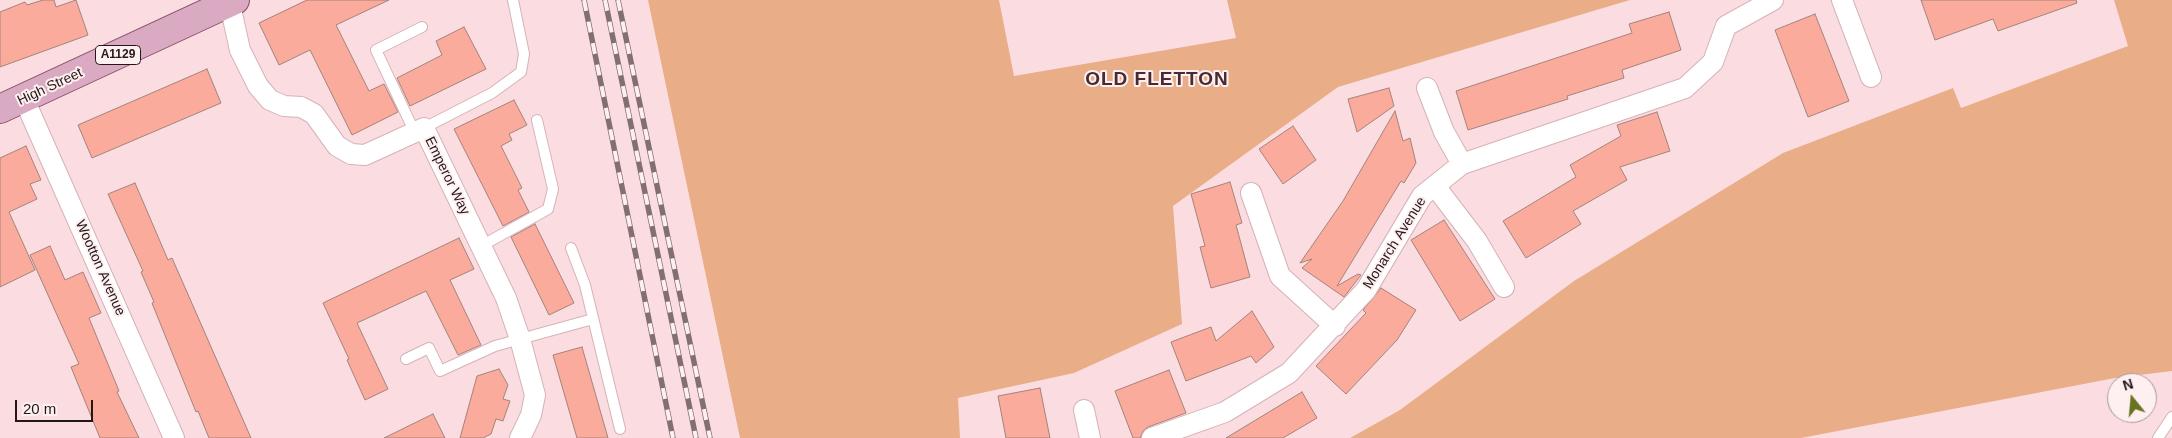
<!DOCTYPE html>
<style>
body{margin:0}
#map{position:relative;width:2172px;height:438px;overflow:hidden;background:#fbdde1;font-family:Arial,sans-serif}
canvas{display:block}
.north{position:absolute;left:2107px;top:373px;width:50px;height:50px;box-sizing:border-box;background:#feeff0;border:1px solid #a6999a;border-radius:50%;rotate:343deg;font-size:14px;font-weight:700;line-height:20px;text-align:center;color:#231718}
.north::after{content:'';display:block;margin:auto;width:18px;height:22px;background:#67731e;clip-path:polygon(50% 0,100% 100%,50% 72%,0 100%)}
.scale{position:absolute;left:15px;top:400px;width:78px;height:22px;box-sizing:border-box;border:2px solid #231718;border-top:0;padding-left:6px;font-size:15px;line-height:18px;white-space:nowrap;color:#231718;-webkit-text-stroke:4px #feeff0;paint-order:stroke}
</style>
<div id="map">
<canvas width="2172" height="438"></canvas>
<div class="north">N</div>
<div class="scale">20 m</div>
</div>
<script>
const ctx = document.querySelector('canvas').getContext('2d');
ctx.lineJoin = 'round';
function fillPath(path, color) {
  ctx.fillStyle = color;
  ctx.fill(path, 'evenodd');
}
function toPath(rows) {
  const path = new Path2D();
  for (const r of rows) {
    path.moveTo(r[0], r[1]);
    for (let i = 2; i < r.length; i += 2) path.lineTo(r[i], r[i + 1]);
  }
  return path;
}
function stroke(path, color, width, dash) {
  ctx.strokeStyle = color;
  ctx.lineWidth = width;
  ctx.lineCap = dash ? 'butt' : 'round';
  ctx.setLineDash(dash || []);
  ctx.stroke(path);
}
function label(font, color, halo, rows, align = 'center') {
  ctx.font = font + ' Arial,sans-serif';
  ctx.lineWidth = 4;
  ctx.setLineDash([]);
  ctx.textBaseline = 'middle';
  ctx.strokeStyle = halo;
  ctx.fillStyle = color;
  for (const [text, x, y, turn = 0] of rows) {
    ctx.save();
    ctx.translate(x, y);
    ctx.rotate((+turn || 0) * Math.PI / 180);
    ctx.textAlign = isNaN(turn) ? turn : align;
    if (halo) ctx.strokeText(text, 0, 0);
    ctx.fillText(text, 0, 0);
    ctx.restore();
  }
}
fillPath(toPath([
 [648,0,999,0,1014,76,1236,38,1227,0,1630,0,1338,87,1173,206,1182,324,1074,373,958,398,960,438,740,438],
 [2114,0,2172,0,2172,371,2115,378,1801,438,1350,438,1400,410,1574,281,1783,153,1953,88,1961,108,2128,46]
]), '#e9ad87');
const building = toPath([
 [43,0,54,0,56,7,76,0,88,35,0,67,0,12,25,2,27,5,43,0],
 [307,0,389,0,336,25,369,91,384,84,398,112,352,135,310,50,279,65,259,23,307,0],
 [1921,0,2076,0,2077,3,1998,31,1993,19,1935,40,1921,0],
 [1669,12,1681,50,1622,70,1624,78,1567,96,1568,99,1468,130,1456,91,1632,33,1629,24,1669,12],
 [1815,14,1849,101,1808,117,1775,30,1815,14],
 [464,27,486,69,410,106,397,78,442,55,436,41,464,27],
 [207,69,221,103,92,158,78,125,207,69],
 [1389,88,1394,106,1357,132,1348,99,1389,88],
 [514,100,527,125,509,134,512,140,501,146,522,188,518,190,529,212,503,226,454,129,514,100],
 [1395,111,1403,141,1410,138,1416,163,1404,183,1401,181,1337,286,1358,274,1361,275,1344,297,1302,268,1312,259,1300,263,1343,201,1395,111],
 [1657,112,1670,151,1620,167,1627,180,1573,211,1581,224,1526,258,1503,221,1576,177,1570,165,1621,136,1617,125,1657,112],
 [1293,126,1316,160,1283,184,1259,149,1293,126],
 [26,146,41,180,30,184,37,199,9,212,35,270,0,287,0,158,26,146],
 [1230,182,1242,223,1236,225,1250,277,1211,288,1200,247,1205,246,1191,194,1230,182],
 [135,183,168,260,172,258,251,438,209,438,198,411,196,412,152,303,154,302,141,272,143,271,108,194,135,183],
 [1444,220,1495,299,1460,321,1411,240,1444,220],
 [535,224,574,303,549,315,511,237,535,224],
 [459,238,474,269,450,280,481,345,458,355,426,291,357,323,388,389,365,400,347,360,349,359,323,303,459,238],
 [50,246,65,280,83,272,101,313,89,318,119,391,117,392,139,438,100,438,71,367,79,364,30,255,50,246],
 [1381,288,1416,310,1397,340,1346,394,1316,366,1366,313,1363,310,1381,288],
 [1252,311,1274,347,1256,363,1251,356,1186,381,1171,342,1211,327,1216,341,1252,311],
 [582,347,608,438,577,438,553,355,582,347],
 [499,369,508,385,503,399,510,401,503,421,496,419,491,434,483,438,460,438,477,376,499,369],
 [1169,370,1186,413,1148,427,1143,431,1140,438,1133,438,1115,391,1169,370],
 [1040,388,1050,438,1006,438,998,396,1040,388],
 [1302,392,1317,418,1283,438,1226,438,1302,392],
 [433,414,445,438,384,438,433,414]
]);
fillPath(building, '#faab9b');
stroke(building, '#a3837c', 1);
const lane = toPath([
 [424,128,492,93,521,72,524,54,513,0],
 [415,133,376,50,422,27],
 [481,246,548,209,553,189,537,120],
 [571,248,585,285,620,429],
 [406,359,429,348,440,371,495,346,593,319],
 [2158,438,2172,417]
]);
const street = toPath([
 [229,0,240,50,258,86,270,100,284,106,301,107,314,114,337,146,351,154,365,155,424,128,506,298,520,339,535,395,531,415,520,438],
 [1842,0,1871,77],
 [1427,88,1444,132,1462,164],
 [24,99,174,438],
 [1435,186,1477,241,1504,287],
 [1251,193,1280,276,1335,326],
 [1084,410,1090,438],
 [1152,438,1225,412,1289,373,1366,290,1422,196,1462,164,1685,88,1713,62,1726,26,1773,0]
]);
const primary = toPath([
 [0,109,235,0]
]);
stroke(lane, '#d5b2b6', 12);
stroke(street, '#d5b2b6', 22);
stroke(primary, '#88526c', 30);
stroke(lane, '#fff', 10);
stroke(street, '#fff', 20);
stroke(primary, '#d9aac2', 28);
const rail = toPath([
 [584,0,673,438],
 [605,0,696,438],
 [618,0,710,438]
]);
stroke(rail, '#836f72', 5.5);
stroke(rail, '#feeff0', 4, [11]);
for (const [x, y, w] of [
 [118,55,45]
]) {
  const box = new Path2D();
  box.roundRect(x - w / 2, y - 9.5, w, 19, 4);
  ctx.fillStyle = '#feeff0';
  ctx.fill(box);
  stroke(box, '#231718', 1);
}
label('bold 12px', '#231718', null, [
 ["A1129",118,55]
]);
label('14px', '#231718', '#feeff0', [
 ["High Street",50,87,-25],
 ["Emperor Way",447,176,64],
 ["Monarch Avenue",1395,243,-58],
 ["Wootton Avenue",100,268,66]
]);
ctx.letterSpacing = '1px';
label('bold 19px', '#472b30', '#feeff0', [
 ["OLD FLETTON",1157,80]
]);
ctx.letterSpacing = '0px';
</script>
